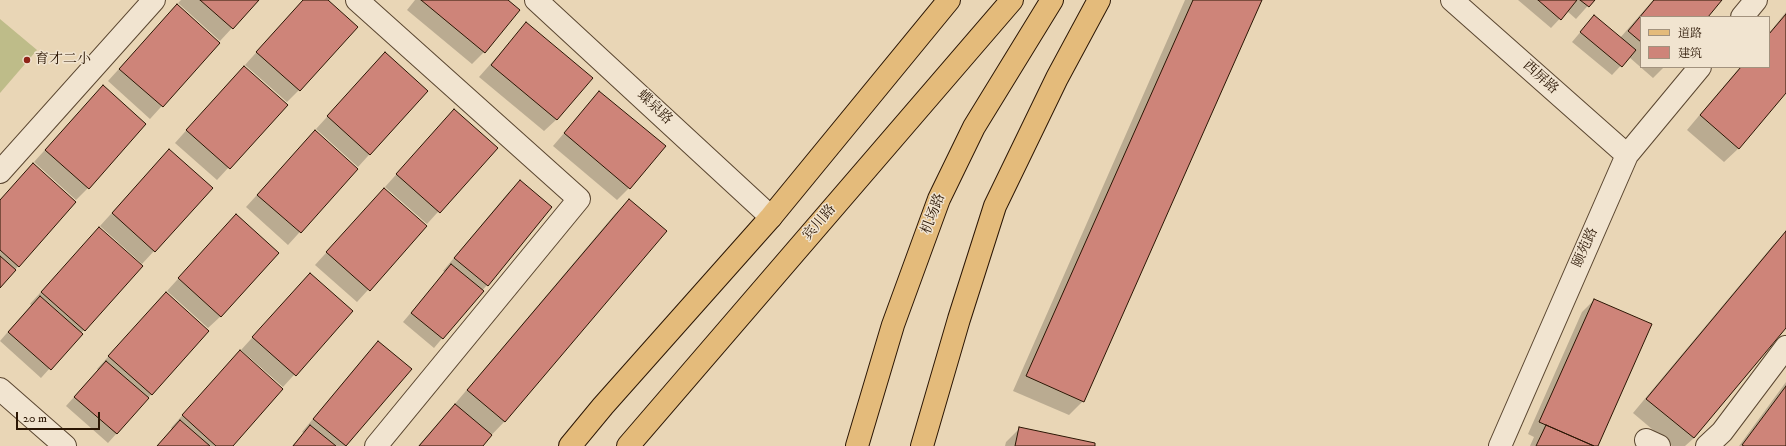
<!DOCTYPE html>
<meta charset="utf-8">
<style>
body{margin:0}
#map{position:relative;width:1786px;height:446px;overflow:hidden;background:#e9d6b6;font-family:"IM FELL DW Pica","Noto Serif SC",serif}
canvas{display:block}
.legend{position:absolute;left:1640px;top:16px;width:130px;height:52px;box-sizing:border-box;background:#f1e4d0;border:1px solid #a2927e;margin:0;padding:5px 7px;list-style:none;font-size:12px;color:#2b1604}
.legend li{display:flex;align-items:center;gap:8px;height:20px}
.legend b{width:20px;border:1px solid #a2927e}
.scale{position:absolute;left:16px;top:412px;width:84px;height:18px;box-sizing:border-box;border:2px solid #2b1604;border-top:0;padding-left:5px;font-size:12px;line-height:14px;white-space:nowrap;color:#2b1604;-webkit-text-stroke:3px #f1e4d0;paint-order:stroke}
</style>
<div id="map">
<canvas width="1786" height="446"></canvas>
<ul class="legend">
<li><b style="height:5px;background:#e4bb7b"></b>道路</li>
<li><b style="height:11px;background:#ce8479"></b>建筑</li>
</ul>
<div class="scale">20 m</div>
</div>
<script>
const ctx = document.querySelector('canvas').getContext('2d');
ctx.lineJoin = 'round';
function fillPath(path, color) {
  ctx.fillStyle = color;
  ctx.fill(path, 'evenodd');
}
function toPath(rows) {
  const path = new Path2D();
  for (const r of rows) {
    path.moveTo(r[0], r[1]);
    for (let i = 2; i < r.length; i += 2) path.lineTo(r[i], r[i + 1]);
  }
  return path;
}
function stroke(path, color, width, dash) {
  ctx.strokeStyle = color;
  ctx.lineWidth = width;
  ctx.lineCap = dash ? 'butt' : 'round';
  ctx.setLineDash(dash || []);
  ctx.stroke(path);
}
function label(font, color, halo, rows, align = 'center') {
  ctx.font = font + ' "IM FELL DW Pica","Noto Serif SC",serif';
  ctx.lineWidth = 3;
  ctx.setLineDash([]);
  ctx.textBaseline = 'middle';
  ctx.strokeStyle = halo;
  ctx.fillStyle = color;
  for (const [text, x, y, turn = 0] of rows) {
    ctx.save();
    ctx.translate(x, y);
    ctx.rotate((+turn || 0) * Math.PI / 180);
    ctx.textAlign = isNaN(turn) ? turn : align;
    if (halo) ctx.strokeText(text, 0, 0);
    ctx.fillText(text, 0, 0);
    ctx.restore();
  }
}
fillPath(toPath([
 [0,19,37,50,0,93]
]), '#bebc89');
fillPath(toPath([
 [181,0,258,0,220,41,178,3],
 [303,0,326,0,299,90,287,102,245,65],
 [415,0,506,0,484,52,472,64,407,10],
 [1185,0,1260,0,1083,401,1069,415,1013,391],
 [1518,0,1593,0,1576,19,1567,11,1551,28],
 [1653,0,1721,0,1707,17,1641,17,1641,67,1664,67,1653,78,1629,57,1612,75,1572,42,1594,16,1620,38],
 [1786,12,1786,92,1739,148,1724,162,1687,130,1740,67,1769,67,1769,33],
 [165,18,219,43,150,119,108,81],
 [526,24,557,119,544,131,479,77],
 [385,53,427,91,358,167,316,129],
 [232,79,286,105,217,180,175,143],
 [599,92,629,188,617,200,553,146],
 [91,99,88,188,76,200,34,162],
 [442,123,496,148,427,224,385,187],
 [315,131,357,169,288,245,246,207],
 [157,163,212,188,142,264,100,226],
 [520,181,487,285,434,348,403,322,445,272,443,271,508,193],
 [384,189,426,226,357,302,315,265],
 [0,200,75,202,0,287],
 [629,200,665,231,504,422,481,446,418,446,454,405,615,214],
 [236,215,221,316,208,328,167,291],
 [1786,232,1786,327,1694,438,1685,446,1672,446,1633,413,1774,244],
 [87,241,84,330,41,378,0,341,31,305,30,304],
 [310,274,352,311,283,387,241,350],
 [166,293,208,331,108,443,66,406,98,370,97,369],
 [1594,300,1596,446,1530,446,1534,437,1528,434,1582,312],
 [378,343,410,369,346,446,292,446,304,433,302,432,366,355],
 [228,364,231,446,157,446,172,429,171,428],
 [1786,382,1786,446,1739,446],
 [1020,428,1094,446,1005,446,1006,442]
]), '#0003');
const building = toPath([
 [200,0,259,0,233,29,200,0],
 [303,0,328,0,358,27,300,91,256,52,303,0],
 [421,0,508,0,520,10,485,53,421,0],
 [1193,0,1262,0,1084,402,1026,376,1193,0],
 [1538,0,1577,0,1561,20,1538,0],
 [1580,0,1595,0,1589,7,1580,0],
 [1654,0,1722,0,1708,17,1641,17,1641,42,1628,31,1654,0],
 [177,4,220,43,163,107,119,69,177,4],
 [1786,14,1786,93,1739,149,1700,115,1741,67,1769,67,1769,34,1786,14],
 [1594,15,1636,50,1622,67,1580,32,1594,15],
 [526,22,593,78,557,120,491,65,526,22],
 [385,52,428,91,370,155,327,116,385,52],
 [244,66,288,105,230,169,186,130,244,66],
 [103,85,146,124,89,189,45,150,103,85],
 [599,91,666,146,630,189,564,133,599,91],
 [454,109,498,148,440,213,396,174,454,109],
 [315,130,358,169,301,233,257,195,315,130],
 [169,149,213,188,155,252,112,213,169,149],
 [33,163,76,202,19,267,0,250,0,200,33,163],
 [520,180,552,207,488,286,454,258,520,180],
 [384,188,427,226,370,291,326,252,384,188],
 [629,199,667,231,505,422,467,390,629,199],
 [236,214,279,253,221,317,178,278,236,214],
 [99,227,143,266,85,331,41,292,99,227],
 [1786,231,1786,328,1694,438,1646,399,1786,231],
 [0,256,16,270,0,288,0,256],
 [451,264,484,291,443,339,411,313,451,264],
 [310,273,353,311,296,376,252,337,310,273],
 [166,292,209,331,152,395,108,356,166,292],
 [40,296,83,334,51,370,8,332,40,296],
 [1594,299,1652,324,1598,446,1594,446,1539,422,1594,299],
 [378,341,412,369,346,446,313,419,378,341],
 [240,350,283,389,233,446,216,446,182,415,240,350],
 [106,361,149,398,117,434,74,397,106,361],
 [1786,386,1786,446,1744,446,1742,445,1786,386],
 [455,404,492,435,483,446,419,446,455,404],
 [180,420,210,446,157,446,180,420],
 [310,425,336,446,293,446,310,425],
 [1546,425,1594,446,1536,446,1546,425],
 [1019,427,1095,443,1095,446,1015,446,1019,427]
]);
fillPath(building, '#ce8479');
stroke(building, '#2b1604', 1);
const minor = toPath([
 [357,0,579,199,376,446],
 [536,0,771,217],
 [1452,0,1627,155],
 [1742,17,1756,0],
 [0,172,154,0],
 [0,389,65,446],
 [1646,440,1659,446],
 [1500,446,1627,155,1700,67],
 [1707,446,1722,432,1786,347]
]);
const major = toPath([
 [570,446,603,406,771,217,949,0],
 [628,446,1012,0],
 [857,446,893,325,939,199,974,127,1052,0],
 [922,446,959,319,995,206,1057,78,1099,0]
]);
stroke(minor, '#5a4630', 24);
stroke(major, '#2b1604', 24);
stroke(minor, '#f1e4d0', 22);
stroke(major, '#e4bb7b', 22);
for (const [x, y, r, color] of [
 [27,60,4,"#8f2418"]
]) {
  const dot = new Path2D();
  dot.arc(x, y, r, 0, 2 * Math.PI);
  ctx.fillStyle = color;
  ctx.fill(dot);
  stroke(dot, '#f1e4d0', 1.5);
}
label('14px', '#2b1604', '#f1e4d0', [
 ["育才二小",35,60]
], 'left');
label('14px', '#2b1604', '#f1e4d0', [
 ["西屏路",1540,78,42],
 ["蝶泉路",654,108,43],
 ["机场路",934,214,-69],
 ["宾川路",820,223,-49],
 ["颐苑路",1586,248,-66]
]);
</script>
